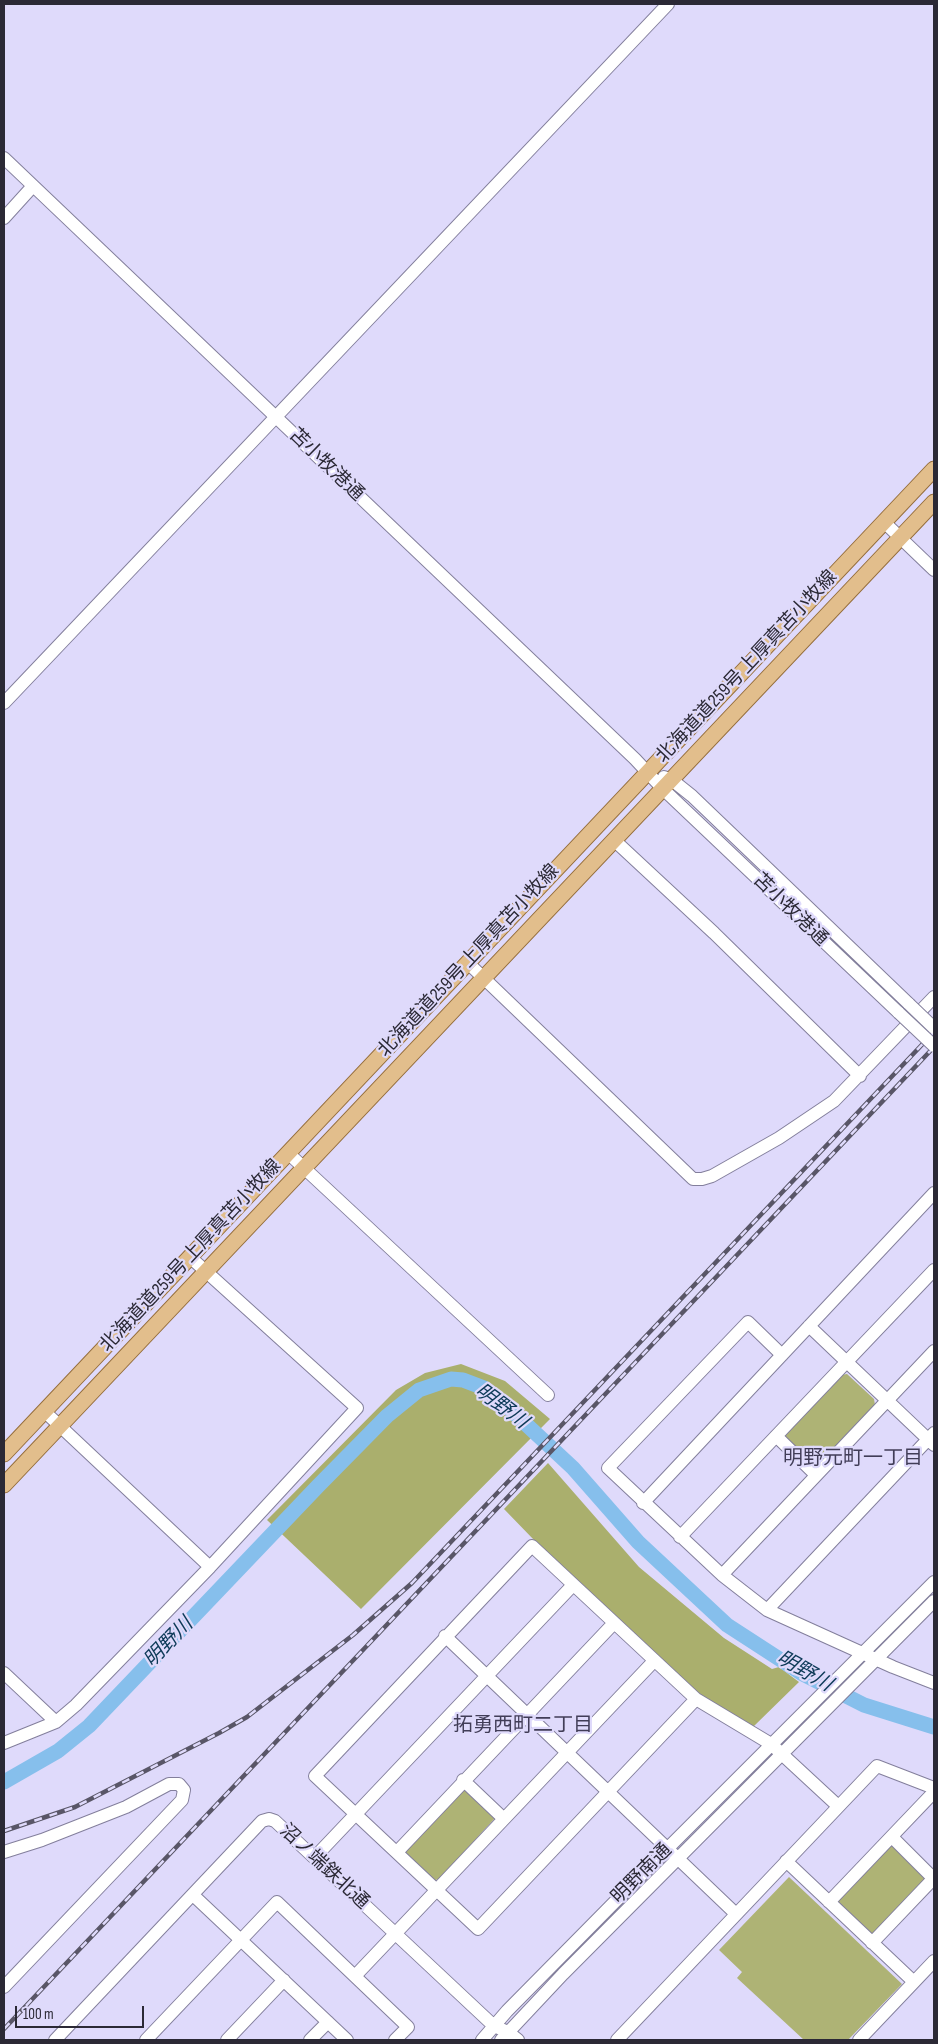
<!DOCTYPE html>
<meta charset="utf-8">
<style>
body{margin:0}
#map{position:relative;width:938px;height:2044px;overflow:hidden;background:#dfdafb;font-family:"Sofia Sans Condensed",sans-serif}
canvas{display:block}
.frame{position:absolute;inset:0;border:5px solid #2b2935;pointer-events:none}
.scale{position:absolute;left:15px;top:2006px;width:129px;height:22px;box-sizing:border-box;border:2px solid #2b2935;border-top:0;padding-left:6px;font-size:15px;line-height:18px;white-space:nowrap;color:#2b2935;-webkit-text-stroke:4px #dfdafb;paint-order:stroke}
</style>
<div id="map">
<canvas width="938" height="2044"></canvas>
<div class="frame"></div>
<div class="scale">100 m</div>
</div>
<script>
const ctx = document.querySelector('canvas').getContext('2d');
ctx.lineJoin = 'round';
function fillPath(path, color) {
  ctx.fillStyle = color;
  ctx.fill(path, 'evenodd');
}
function toPath(rows) {
  const path = new Path2D();
  for (const r of rows) {
    path.moveTo(r[0], r[1]);
    for (let i = 2; i < r.length; i += 2) path.lineTo(r[i], r[i + 1]);
  }
  return path;
}
function stroke(path, color, width, dash) {
  ctx.strokeStyle = color;
  ctx.lineWidth = width;
  ctx.lineCap = dash ? 'butt' : 'round';
  ctx.setLineDash(dash || []);
  ctx.stroke(path);
}
function label(font, color, halo, rows, align = 'center') {
  ctx.font = font + ' "Sofia Sans Condensed","Noto Sans JP",sans-serif';
  ctx.lineWidth = 4.5;
  ctx.setLineDash([]);
  ctx.textBaseline = 'middle';
  ctx.strokeStyle = halo;
  ctx.fillStyle = color;
  for (const [text, x, y, turn = 0] of rows) {
    ctx.save();
    ctx.translate(x, y);
    ctx.rotate((+turn || 0) * Math.PI / 180);
    ctx.textAlign = isNaN(turn) ? turn : align;
    if (halo) ctx.strokeText(text, 0, 0);
    ctx.fillText(text, 0, 0);
    ctx.restore();
  }
}
fillPath(toPath([
 [847,1374,874,1399,875,1405,819,1464,812,1465,784,1438,784,1434,841,1375],
 [467,1789,496,1817,440,1878,434,1881,406,1856,405,1850,461,1790],
 [889,1843,927,1877,871,1935,835,1900],
 [789,1877,902,1984,848,2040,804,2040,737,1978,742,1972,719,1950]
]), '#aeb375');
fillPath(toPath([
 [461,1364,505,1381,550,1419,361,1609,267,1520,396,1390,425,1373],
 [548,1463,639,1567,724,1638,772,1669,779,1667,799,1682,753,1727,697,1693,534,1540,504,1509]
]), '#aaaf6d');
stroke(toPath([
 [4,1782,58,1751,89,1726,318,1486,387,1416,419,1390,451,1379,463,1380,484,1388,500,1400,573,1468,638,1542,727,1625,801,1673,864,1705,934,1727]
]), '#86bfec', 15);
const minor = toPath([
 [4,158,635,759,663,789,899,1013],
 [4,218,33,186],
 [884,522,934,570],
 [4,703,668,4],
 [664,777,672,780,692,796,909,1004],
 [614,840,714,933,860,1076],
 [468,963,693,1179,702,1179,712,1176,779,1138,834,1101,934,997],
 [288,1153,548,1395],
 [809,1326,934,1445],
 [782,1355,748,1322,608,1468,722,1575,767,1610,893,1667,934,1683],
 [44,1411,210,1567],
 [776,1436,816,1475],
 [643,1503,934,1193],
 [680,1537,934,1270],
 [722,1575,934,1351],
 [767,1610,934,1433],
 [445,1636,736,1914],
 [4,1673,56,1722],
 [696,1699,478,1929,315,1776,532,1546,696,1699,771,1744,838,1806],
 [4,1743,56,1722,76,1705,210,1567,357,1408,190,1257],
 [463,1780,503,1818],
 [892,1837,934,1879],
 [4,1852,42,1840,126,1807,169,1784,179,1784,184,1790,182,1800,4,1987],
 [397,1852,614,1623],
 [315,1857,573,1585],
 [786,1861,914,1982],
 [193,1895,347,2040],
 [829,1902,934,1792],
 [872,1943,934,1878],
 [355,1976,654,1661],
 [55,2040,262,1821,269,1819,275,1821,494,2026,508,2032,518,2040],
 [146,2040,277,1902,408,2027,395,2040],
 [227,2040,284,1980],
 [310,2040,328,2022],
 [482,2040,507,2011,668,1848,934,1582],
 [501,2040,563,1974,934,1601],
 [617,2040,877,1766,934,1788],
 [859,2040,934,1961]
]);
const major = toPath([
 [4,1454,934,469],
 [4,1485,934,502]
]);
stroke(minor, '#837f9c', 14);
stroke(major, '#956e3c', 17);
stroke(minor, '#fff', 12);
stroke(major, '#e2be8c', 15);
const rail = toPath([
 [4,1831,75,1807,219,1733,247,1717,353,1635,412,1583,934,1032],
 [4,2029,934,1047]
]);
stroke(rail, '#595667', 4.5);
stroke(rail, '#dfdafb', 2.5, [8]);
const minorBridge = toPath([
 [909,1004,934,1028],
 [899,1013,934,1046]
]);
stroke(minorBridge, '#837f9c', 14, []);
stroke(minorBridge, '#fff', 12);
label('19px', '#2b2935', '#dfdafb', [
 ["苫小牧港通",326,465,44],
 ["北海道道259号 上厚真苫小牧線",747,667,-47],
 ["苫小牧港通",790,910,44],
 ["北海道道259号 上厚真苫小牧線",469,961,-47],
 ["北海道道259号 上厚真苫小牧線",191,1256,-47],
 ["沼ノ端鉄北通",324,1867,43],
 ["明野南通",642,1874,-45]
]);
label('italic 20px', '#0c3957', '#dfdafb', [
 ["明野川",501,1407,37],
 ["明野川",169,1643,-46],
 ["明野川",804,1672,30]
]);
label('20px', '#413d57', '#dfdafb', [
 ["明野元町一丁目",853,1459],
 ["拓勇西町二丁目",523,1726]
]);
</script>
